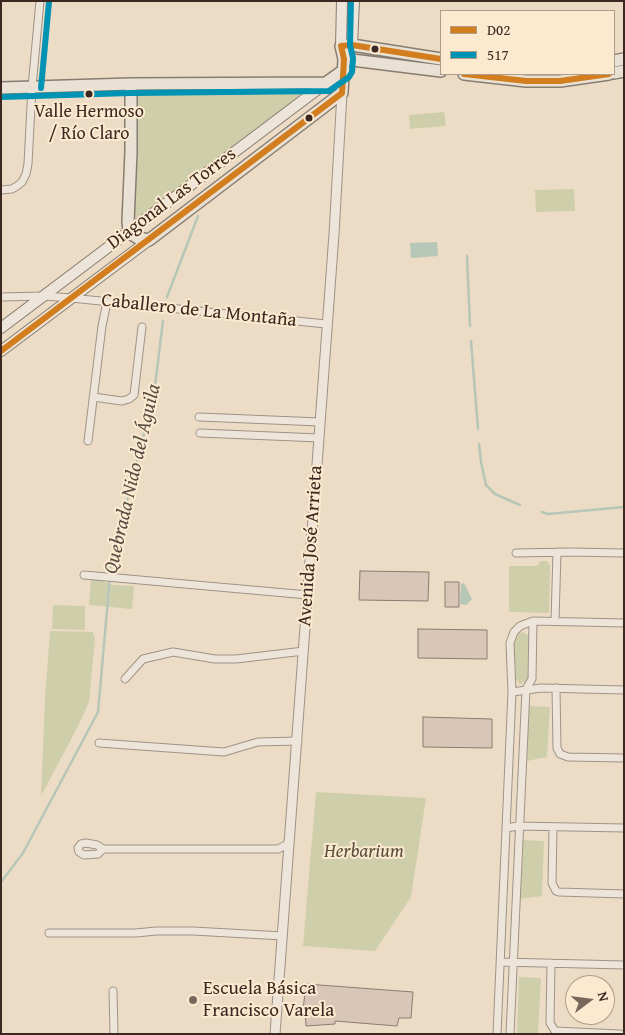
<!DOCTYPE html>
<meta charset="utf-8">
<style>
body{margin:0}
#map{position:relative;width:625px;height:1035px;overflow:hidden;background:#ecdcc6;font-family:"Gentium Book Plus",serif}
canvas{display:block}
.frame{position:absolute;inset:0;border:2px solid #3d2821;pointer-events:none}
.legend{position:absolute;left:440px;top:10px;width:175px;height:65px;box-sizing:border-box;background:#fcead0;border:1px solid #b09c8a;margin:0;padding:6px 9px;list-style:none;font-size:15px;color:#3d2821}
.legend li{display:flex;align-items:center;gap:10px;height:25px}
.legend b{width:25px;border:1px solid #b09c8a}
.north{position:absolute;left:565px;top:975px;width:50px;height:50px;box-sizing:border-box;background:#fcead0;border:1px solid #b09c8a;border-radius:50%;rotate:75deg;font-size:14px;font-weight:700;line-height:20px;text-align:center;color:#3d2821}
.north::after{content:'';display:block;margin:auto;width:18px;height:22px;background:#7a675b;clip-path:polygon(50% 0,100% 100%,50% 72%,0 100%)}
</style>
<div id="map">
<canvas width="625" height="1035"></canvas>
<div class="frame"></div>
<ul class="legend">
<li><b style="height:6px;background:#d27e1e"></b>D02</li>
<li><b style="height:6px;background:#0093b3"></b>517</li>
</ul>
<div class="north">N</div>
</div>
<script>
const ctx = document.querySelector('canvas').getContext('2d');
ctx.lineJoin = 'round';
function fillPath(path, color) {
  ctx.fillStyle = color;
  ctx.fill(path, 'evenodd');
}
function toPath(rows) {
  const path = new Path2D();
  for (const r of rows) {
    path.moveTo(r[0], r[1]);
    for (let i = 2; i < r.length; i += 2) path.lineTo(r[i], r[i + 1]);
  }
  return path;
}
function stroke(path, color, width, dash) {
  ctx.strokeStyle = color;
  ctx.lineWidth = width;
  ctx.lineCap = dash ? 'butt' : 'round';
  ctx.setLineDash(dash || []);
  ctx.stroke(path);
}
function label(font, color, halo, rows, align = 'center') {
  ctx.font = font + ' "Gentium Book Plus",serif';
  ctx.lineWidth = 4;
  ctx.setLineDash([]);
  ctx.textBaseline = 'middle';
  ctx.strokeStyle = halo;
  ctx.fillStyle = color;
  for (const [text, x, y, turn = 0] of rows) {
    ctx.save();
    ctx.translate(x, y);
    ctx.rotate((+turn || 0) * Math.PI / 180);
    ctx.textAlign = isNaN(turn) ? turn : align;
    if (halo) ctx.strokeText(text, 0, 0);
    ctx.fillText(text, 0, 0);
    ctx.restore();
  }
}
fillPath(toPath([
 [313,88,129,226,134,90],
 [444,112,446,126,410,129,409,115],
 [574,189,575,211,536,212,535,190],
 [541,561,547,561,550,566,549,613,509,612,509,566,537,566],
 [91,579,100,580,113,585,134,586,132,609,89,605],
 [53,605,85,606,85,630,52,629],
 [50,631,93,632,95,639,89,702,77,728,41,796,45,698],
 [523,632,529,636,529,675,527,681,520,684,516,679,513,642,516,635],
 [529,706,550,707,547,757,527,761],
 [316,792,426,798,411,897,375,951,303,946],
 [523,840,544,841,542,896,520,899],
 [519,977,541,978,538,1033,517,1034]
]), '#cfceaa');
fillPath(toPath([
 [437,242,438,256,411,258,410,243],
 [464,583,472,599,466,605,460,604,461,584]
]), '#b6c6b7');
stroke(toPath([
 [467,256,470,326],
 [167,297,198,216],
 [471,341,478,429],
 [479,444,481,462,486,485,495,494,520,505],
 [542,512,548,514,624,507],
 [1,882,23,853,98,712,111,565,154,394,163,321]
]), '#b6c6b7', 2.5);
const building = toPath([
 [360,571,429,572,428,601,359,600,360,571],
 [445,582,459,582,459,607,445,607,445,582],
 [418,629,487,630,487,659,418,658,418,629],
 [423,717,492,719,492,748,423,747,423,717],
 [306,984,413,992,411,1018,399,1018,397,1026,335,1021,335,1024,306,1026,305,1010,303,1010,306,984]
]);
fillPath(building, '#dac6b7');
stroke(building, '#877c70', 1);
const minor = toPath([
 [1,190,12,189,17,186,22,182,26,174,28,164,32,87,40,1],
 [1,297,44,296,71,298,326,324],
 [93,397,122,401,129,399,134,395,142,327],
 [199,417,320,422],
 [200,433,319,438],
 [88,441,102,326,107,302],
 [516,553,570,552,624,553],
 [84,575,308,595],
 [555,621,557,552],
 [125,679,143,659,173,652,215,659,236,659,304,651],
 [556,688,557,748,560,754,568,757,624,758],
 [512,692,541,688,624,690],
 [99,743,224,752,258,742,298,741],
 [553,827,552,883,556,891,559,892,624,894],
 [506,828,518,826,624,828],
 [103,849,98,854,84,855,79,852,78,848,81,844,86,843,97,845,103,849,278,849,286,845,289,840],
 [49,933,136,933,156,931,193,931,283,936],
 [501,962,624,965],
 [551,963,550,1023,555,1031,620,1034],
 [113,991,114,1034],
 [497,1034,512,692,510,643,514,632,520,626,533,621,624,623],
 [510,1034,526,689,532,679,533,621]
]);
const tertiary = toPath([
 [275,1034,334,234,342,93]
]);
const secondary = toPath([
 [341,46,342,1],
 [348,52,352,45,354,1],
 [1,328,326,83],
 [1,351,149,240]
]);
const primary = toPath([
 [344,59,441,71],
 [614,61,624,59],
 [614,73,624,71],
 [464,74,526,81,560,81,609,74],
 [131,84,131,152,128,222,129,230,133,235,138,238,149,240,342,93,344,59,341,46,352,45,441,59],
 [1,88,131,84,326,83,344,70]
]);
stroke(minor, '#9f9386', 9);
stroke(tertiary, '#9f9386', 11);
stroke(secondary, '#877c70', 12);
stroke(primary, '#877c70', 14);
stroke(minor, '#eee5da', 7);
stroke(tertiary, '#eee5da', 9);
stroke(secondary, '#eee5da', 10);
stroke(primary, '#eae1d5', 11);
stroke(toPath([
 [464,74,526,81,560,81,609,74],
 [1,351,342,93,344,59,341,46,352,45,441,59]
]), '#d27e1e', 6);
stroke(toPath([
 [41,88,49,2],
 [1,97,131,93,329,91,349,77,352,72,353,58,350,45,351,1]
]), '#0093b3', 6);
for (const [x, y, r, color] of [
 [375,49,4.5,"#3d2821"],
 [89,94,4.5,"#3d2821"],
 [309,118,4.5,"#3d2821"],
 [193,1000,5,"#7a675b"]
]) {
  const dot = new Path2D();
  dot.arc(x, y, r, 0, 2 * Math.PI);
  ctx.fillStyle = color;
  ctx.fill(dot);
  stroke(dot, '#fcead0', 2);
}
label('18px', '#3d2821', '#fcead0', [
 ["Valle Hermoso",89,112],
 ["/ Río Claro",89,134]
]);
label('19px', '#3d2821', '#fcead0', [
 ["Diagonal Las Torres",172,199,-37],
 ["Caballero de La Montaña",199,311,6],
 ["Avenida José Arrieta",311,546,-86]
]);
label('italic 19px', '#5c4e3e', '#fcead0', [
 ["Herbarium",364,852]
]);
label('19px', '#3d2821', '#fcead0', [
 ["Escuela Básica",203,989],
 ["Francisco Varela",203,1011]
], 'left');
label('italic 20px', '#564d45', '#fcead0', [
 ["Quebrada Nido del Águila",133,479,-77]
]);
</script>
